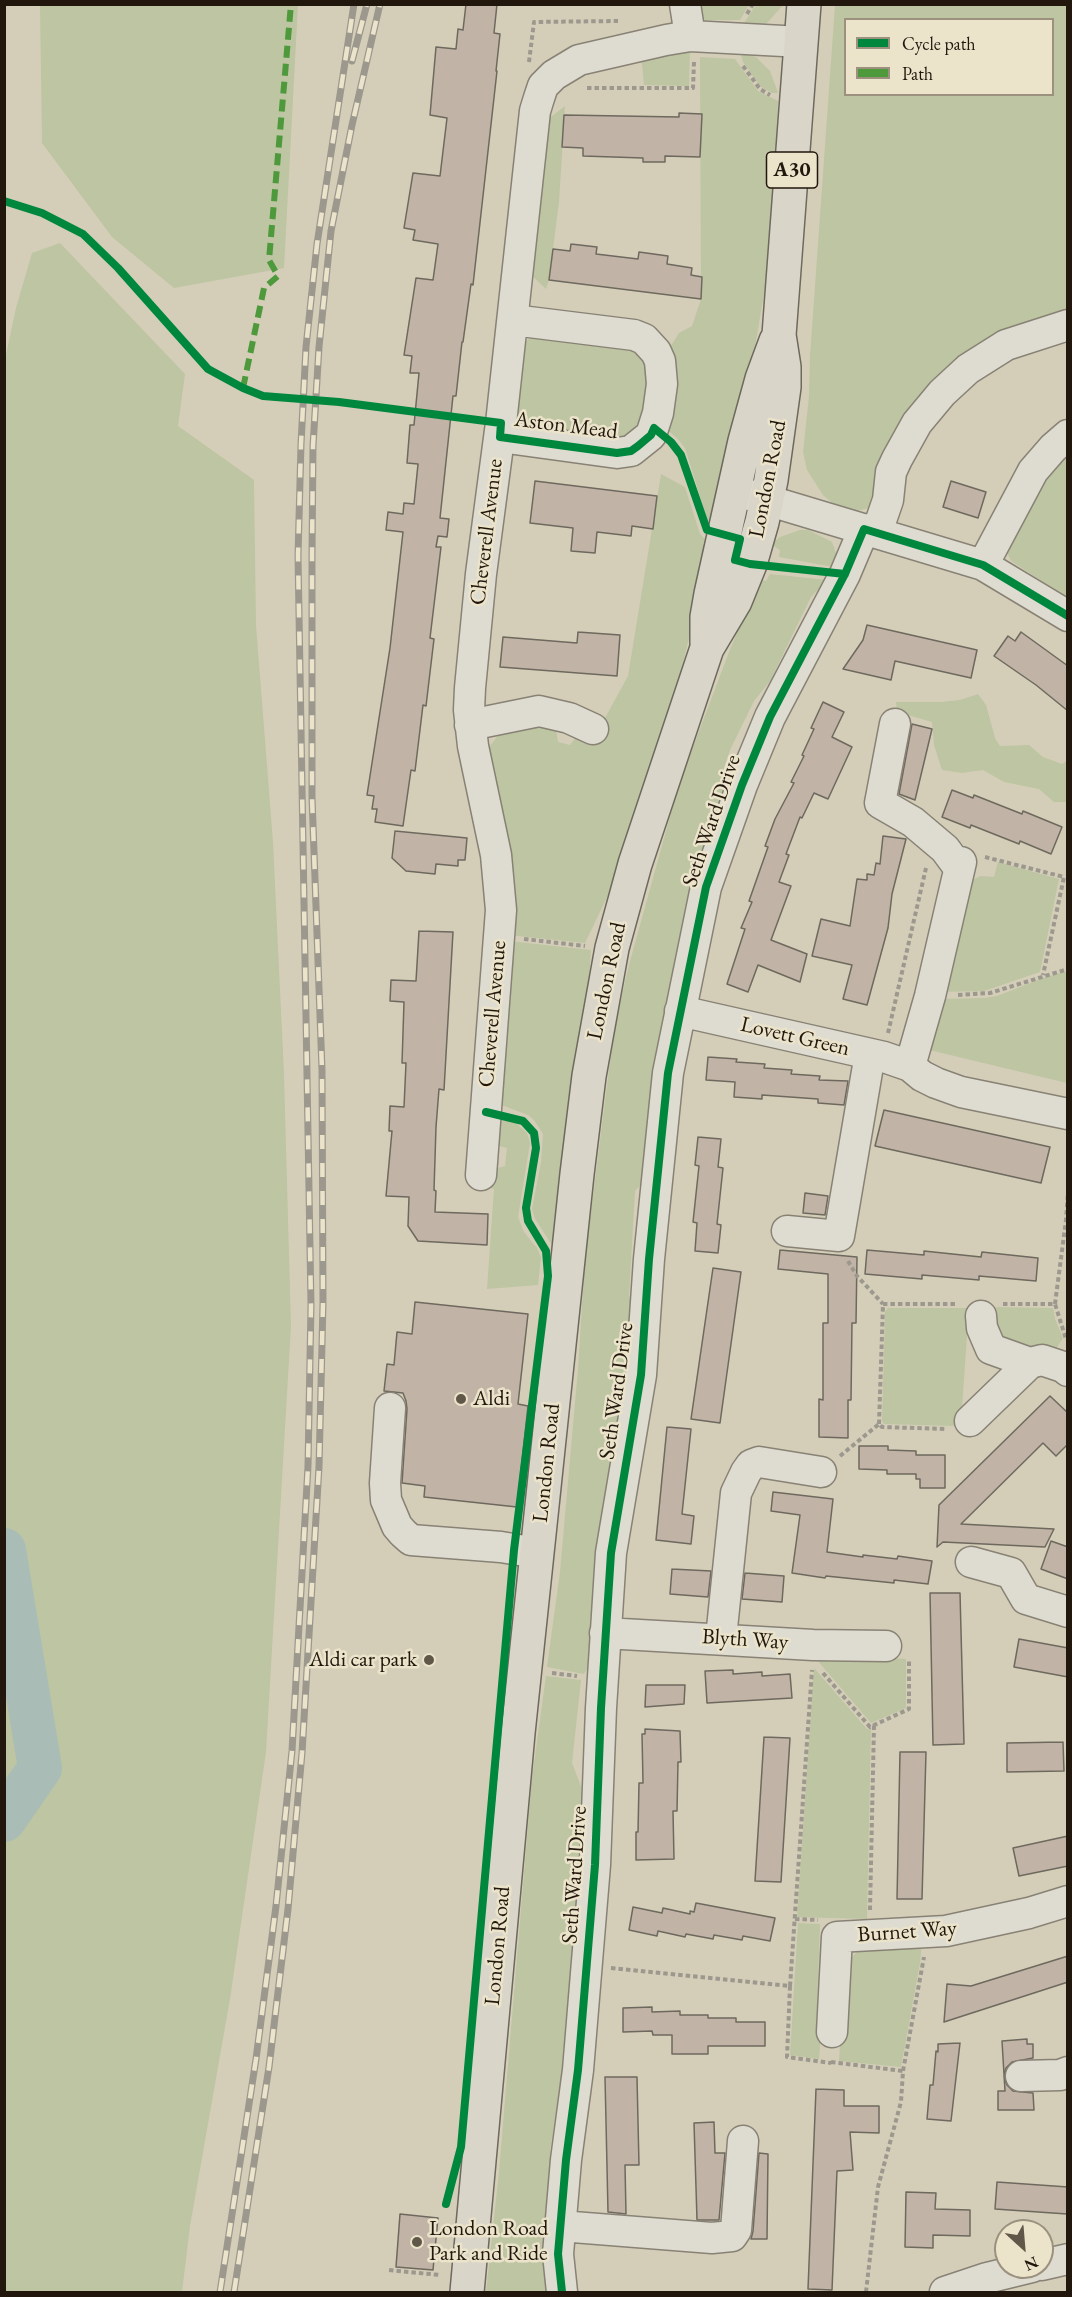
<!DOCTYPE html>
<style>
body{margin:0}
#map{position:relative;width:1072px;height:2297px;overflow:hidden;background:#d4ceb9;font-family:"EB Garamond",serif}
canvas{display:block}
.frame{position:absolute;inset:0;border:6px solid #22170d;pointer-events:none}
.legend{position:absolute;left:844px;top:18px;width:210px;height:78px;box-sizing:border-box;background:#ebe3ca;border:2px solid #9b917e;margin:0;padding:8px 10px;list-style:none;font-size:18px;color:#22170d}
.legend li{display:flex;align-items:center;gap:12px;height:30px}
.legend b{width:30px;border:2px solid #9b917e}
.north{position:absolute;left:994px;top:2219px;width:60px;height:60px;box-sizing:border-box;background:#ebe3ca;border:2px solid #9b917e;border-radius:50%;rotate:154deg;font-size:16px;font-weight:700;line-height:24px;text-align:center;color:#22170d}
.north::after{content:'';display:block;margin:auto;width:21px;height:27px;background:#605749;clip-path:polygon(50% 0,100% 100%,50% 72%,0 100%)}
</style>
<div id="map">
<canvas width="1072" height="2297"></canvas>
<div class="frame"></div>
<ul class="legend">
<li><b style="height:8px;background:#00873e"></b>Cycle path</li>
<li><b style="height:8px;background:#4d993b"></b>Path</li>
</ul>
<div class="north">N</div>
</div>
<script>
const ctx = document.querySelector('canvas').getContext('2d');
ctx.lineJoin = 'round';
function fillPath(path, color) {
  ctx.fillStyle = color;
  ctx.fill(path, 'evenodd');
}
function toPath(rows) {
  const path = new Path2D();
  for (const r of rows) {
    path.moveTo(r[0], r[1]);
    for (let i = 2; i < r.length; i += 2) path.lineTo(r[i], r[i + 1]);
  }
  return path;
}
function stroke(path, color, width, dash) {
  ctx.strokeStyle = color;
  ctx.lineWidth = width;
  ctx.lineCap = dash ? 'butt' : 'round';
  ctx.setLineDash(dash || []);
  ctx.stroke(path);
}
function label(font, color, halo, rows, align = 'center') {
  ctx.font = font + ' "EB Garamond",serif';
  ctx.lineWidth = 5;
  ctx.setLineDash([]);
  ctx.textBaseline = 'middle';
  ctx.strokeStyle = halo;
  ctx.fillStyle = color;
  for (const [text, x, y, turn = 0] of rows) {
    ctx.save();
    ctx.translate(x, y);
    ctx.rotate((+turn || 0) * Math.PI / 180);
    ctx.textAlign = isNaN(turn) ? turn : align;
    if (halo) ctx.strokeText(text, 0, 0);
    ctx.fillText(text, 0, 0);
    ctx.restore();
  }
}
fillPath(toPath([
 [40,5,298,5,284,268,174,288,112,237,42,143],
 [696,5,749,5,740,20,705,20,700,15],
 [756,5,783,5,767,23,755,27,742,26],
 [835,5,1068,5,1067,318,982,350,870,508,856,511,836,506,823,495,807,470,803,452,809,396,810,356],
 [846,20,1052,20,1052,94,846,94],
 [690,49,689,86,644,85,641,54],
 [740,51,756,57,770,71,778,93,772,93,760,86,743,62],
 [700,57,735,59,758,91,778,101,776,195,765,288,755,347,711,524,707,519,685,448,678,439,664,427,667,352,679,333,692,326,701,299],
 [565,106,559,202,549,280,546,289,524,268,542,124],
 [60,243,185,374,178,426,254,480,256,625,273,842,284,1074,291,1326,266,1752,230,1999,190,2226,182,2292,5,2292,4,364,16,308,32,253],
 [570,334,646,353,649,418,628,440,524,427,515,417,522,345,531,337],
 [1067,447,1067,597,1011,561,1005,548,1011,526],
 [661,474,685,487,700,534,705,539,703,544,710,549,671,714,623,864,585,943,508,935,487,754,490,746,504,728,522,720,556,729,558,742,570,745,576,737,594,738,628,676],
 [800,530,808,530,832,542,838,559,838,568,779,557,780,550,771,544,780,537],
 [770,574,827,580,811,597,770,681,754,701,730,750,723,771,729,779,718,806,725,810,647,1178,635,1191,629,1296,638,1313,593,1658,584,1674,547,1667,560,1572,578,1369,585,1259,614,1030,629,965,679,784,731,647,759,579,766,581],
 [978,694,986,705,995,738,1000,746,1029,745,1043,757,1062,764,1067,761,1067,802,1054,802,1039,789,1004,782,983,770,962,773,942,770,934,745,932,722,897,712,896,702,941,702,960,700],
 [998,862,1059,879,1040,972,984,991,938,992,969,881,981,876,994,877],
 [509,941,591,950,588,999,556,1251,535,1219,532,1209,541,1162,543,1134,534,1120,528,1115,496,1103],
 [1064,972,1067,973,1067,1083,925,1049,937,999,984,998,997,996,1046,977],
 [493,1118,515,1122,527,1133,530,1143,518,1217,524,1232,537,1248,541,1258,538,1285,487,1289,494,1189,489,1188,489,1179,492,1174,498,1168,505,1166,507,1148,499,1146,495,1143],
 [991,1307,1053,1308,1055,1319,1063,1338,1054,1352,1009,1340,998,1333],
 [888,1308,969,1308,961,1422,955,1426,884,1424,882,1421,885,1312],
 [816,1654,906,1659,906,1708,871,1723,817,1660],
 [814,1668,867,1729,871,1729,867,1919,797,1917],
 [546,1676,581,1680,572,1763,582,1789,587,1835,565,2069,560,2084,550,2151,555,2175,552,2292,486,2292,499,2172,532,1778],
 [798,1923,820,1924,816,2034,821,2035,819,2059,790,2055],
 [922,1942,920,1963,901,2067,839,2061,844,1977,850,1960,860,1948]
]), '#bec5a2');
stroke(toPath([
 [4,1550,40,1768,4,1820]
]), '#a9bdb6', 44);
const building = toPath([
 [466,4,497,4,494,33,500,34,496,71,497,71,473,285,471,284,463,342,462,342,456,396,453,396,440,518,449,519,447,537,438,536,436,547,441,547,430,638,434,639,426,706,423,705,415,771,411,770,403,826,375,822,377,809,372,809,374,796,367,795,390,648,403,532,386,530,388,512,403,514,404,503,414,504,418,464,407,463,410,425,414,425,419,373,410,373,412,356,404,355,416,278,433,280,438,244,413,240,415,230,404,228,413,173,440,176,447,118,430,115,436,47,456,49,458,29,463,30,466,4],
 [679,113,702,114,700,157,665,156,665,162,643,162,643,158,583,156,583,148,562,147,564,115,679,117,679,113],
 [571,244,597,247,596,254,638,259,639,252,668,256,667,264,692,268,691,275,702,277,701,299,549,280,553,249,570,251,571,244],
 [535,481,657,496,653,529,632,526,631,536,597,532,595,553,571,551,573,528,530,523,535,481],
 [951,481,986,492,978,518,943,507,951,481],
 [867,625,977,650,971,678,895,661,891,680,843,669,863,640,867,625],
 [578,632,620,635,617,676,500,667,503,637,577,643,578,632],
 [1021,632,1068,666,1068,711,1036,685,994,656,1008,636,1015,641,1021,632],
 [823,702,844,712,832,737,852,747,828,799,814,793,802,818,800,817,786,854,789,855,779,882,791,886,771,940,807,954,800,982,758,965,748,992,727,984,745,929,741,928,752,902,749,901,768,847,765,846,775,819,794,783,791,782,804,756,802,755,814,729,811,728,823,702],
 [912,724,932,729,915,800,899,794,912,724],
 [952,790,973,798,974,795,1022,814,1023,811,1062,827,1051,854,1020,841,1019,844,971,825,970,828,942,817,952,790],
 [395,831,467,838,465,860,458,860,458,866,436,864,435,874,406,871,392,858,395,831],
 [883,836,906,839,892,894,888,928,867,1005,843,999,852,965,812,956,821,919,850,926,857,879,867,880,867,874,874,875,876,863,880,864,883,836],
 [419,931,453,932,444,1090,439,1089,436,1127,434,1190,436,1191,435,1212,488,1214,487,1245,418,1241,408,1226,409,1197,386,1196,392,1131,389,1131,390,1106,404,1107,406,1063,402,1063,404,1002,390,1001,391,980,416,981,419,931],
 [708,1057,737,1059,736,1062,765,1064,764,1068,792,1070,791,1074,820,1076,819,1080,848,1081,844,1105,818,1103,818,1099,762,1095,762,1099,734,1097,735,1082,706,1080,708,1057],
 [884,1110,1050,1147,1041,1183,875,1146,884,1110],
 [698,1137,721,1139,718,1167,723,1168,717,1224,721,1225,718,1253,695,1251,697,1223,693,1222,699,1166,695,1165,698,1137],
 [805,1193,828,1196,825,1215,803,1213,805,1193],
 [780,1250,857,1257,856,1323,852,1323,851,1400,848,1400,848,1438,819,1437,819,1399,823,1400,823,1323,828,1323,828,1274,778,1269,780,1250],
 [867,1250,924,1255,924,1251,981,1257,982,1252,1038,1258,1036,1281,979,1276,979,1280,922,1275,922,1279,865,1274,867,1250],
 [713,1268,741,1272,720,1423,691,1419,713,1268],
 [415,1302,528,1314,518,1404,528,1406,517,1507,424,1497,425,1486,402,1483,407,1409,406,1401,403,1393,384,1391,387,1364,394,1365,397,1332,412,1334,415,1302],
 [1050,1396,1068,1413,1068,1444,1056,1456,1043,1443,961,1524,1054,1529,1045,1547,943,1542,937,1547,939,1505,1050,1396],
 [667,1427,691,1429,682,1514,694,1516,691,1544,656,1540,667,1427],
 [859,1446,888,1446,888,1450,916,1451,916,1455,945,1455,945,1488,920,1488,920,1479,916,1479,916,1474,887,1474,887,1470,859,1469,859,1446],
 [773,1492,833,1499,827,1552,863,1557,863,1555,897,1559,898,1556,932,1561,928,1584,894,1580,894,1583,826,1576,825,1578,792,1573,800,1515,771,1511,773,1492],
 [1051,1541,1068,1547,1068,1579,1041,1569,1051,1541],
 [672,1569,711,1571,708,1597,670,1594,672,1569],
 [745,1573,784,1576,782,1602,742,1599,745,1573],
 [930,1593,960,1593,964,1744,933,1745,930,1593],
 [1019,1639,1068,1648,1068,1677,1014,1667,1019,1639],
 [733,1670,733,1674,762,1672,762,1676,790,1674,792,1698,707,1703,705,1671,733,1670],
 [646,1685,685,1685,684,1704,645,1707,646,1685],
 [645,1729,680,1731,681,1762,678,1762,677,1811,673,1811,674,1859,636,1860,636,1832,638,1832,639,1783,643,1783,642,1734,645,1734,645,1729],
 [764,1737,790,1738,781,1882,755,1881,764,1737],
 [1063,1742,1064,1771,1007,1772,1007,1743,1063,1742],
 [900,1752,926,1752,922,1899,897,1899,900,1752],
 [1068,1836,1068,1866,1019,1876,1013,1848,1068,1836],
 [696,1903,775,1918,770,1941,743,1936,742,1940,714,1935,713,1939,686,1934,685,1937,658,1931,657,1936,629,1930,633,1907,662,1913,663,1908,690,1914,690,1911,694,1912,696,1903],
 [1068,1956,1068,1982,944,2022,947,1984,971,1986,1068,1956],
 [652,2007,652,2012,680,2011,680,2015,708,2015,708,2018,736,2018,736,2022,765,2022,765,2046,708,2046,708,2054,672,2054,672,2035,653,2035,652,2031,623,2032,623,2008,652,2007],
 [1027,2039,1027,2044,1033,2044,1033,2058,1012,2062,1006,2068,1004,2077,1007,2085,1013,2091,1033,2093,1034,2110,998,2110,998,2091,1005,2091,1002,2041,1027,2039],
 [960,2043,951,2121,927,2119,930,2085,933,2085,936,2051,938,2052,938,2044,960,2043],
 [605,2077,637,2077,639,2165,625,2165,626,2214,608,2212,605,2077],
 [816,2089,844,2090,844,2106,879,2106,879,2133,850,2132,853,2170,837,2171,832,2290,808,2289,816,2089],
 [714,2122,715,2153,725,2153,719,2220,697,2220,694,2123,714,2122],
 [759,2153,768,2154,767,2239,751,2239,753,2231,759,2153],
 [997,2182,1068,2187,1067,2214,995,2209,997,2182],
 [906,2192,936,2193,935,2209,970,2210,970,2236,933,2235,933,2248,905,2247,906,2192],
 [400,2214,438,2218,433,2270,396,2267,400,2214]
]);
fillPath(building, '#c1b3a5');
stroke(building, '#6e695e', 1.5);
const minor = toPath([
 [685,4,690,36],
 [500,437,617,453,631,451,651,435,658,413,662,384,660,361,656,352,644,339,634,335,513,320],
 [743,493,983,565,1068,616],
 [877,532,888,500,891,472,897,459,917,423,942,393,968,369,1006,345,1068,325],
 [983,565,1033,471,1053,448,1068,435],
 [895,724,880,803,913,822,945,849,959,868],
 [470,725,539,711,569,718,593,729],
 [680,1011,884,1057,910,1066,922,1076,936,1083,961,1092,1068,1114],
 [910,1066,930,996,961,862],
 [481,1175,501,910,496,855,473,746,469,710,470,688,481,574,501,423,535,111,539,98,543,86,554,75,579,60,666,40,690,36,802,42],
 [787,1231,839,1236,870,1054],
 [981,1316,982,1328,991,1349,1030,1363],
 [390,1408,385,1483,386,1500,397,1526,403,1533,411,1540,501,1547,537,1553],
 [970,1421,1030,1363,1042,1360,1063,1367,1068,1371],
 [971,1562,1011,1573,1026,1599,1068,1612],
 [605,1633,813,1645,886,1646],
 [721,1638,736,1493,746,1472,751,1465,759,1462,821,1472],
 [832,2032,837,1937,946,1931,1029,1913,1068,1901],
 [1021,2076,1060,2075,1068,2072],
 [560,2226,712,2238,732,2236,736,2230,743,2141],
 [1042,2265,1068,2259],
 [562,2292,558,2254,566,2160,578,2070,595,1865,601,1708,611,1553,641,1375,649,1259,668,1073,706,887,742,785,770,717,845,574,864,529],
 [945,2292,987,2278,1032,2267]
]);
const highway = toPath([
 [707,643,707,617,711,594,745,441,762,379,776,341],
 [467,2292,518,1733,577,1174,589,1076,612,948,635,864,707,648,735,601,750,564,762,522,771,480,784,387,784,367,779,335,804,4]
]);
stroke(minor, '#888275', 33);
stroke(highway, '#6e695e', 36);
stroke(toPath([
 [747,14,753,4],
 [529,62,534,22,618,21],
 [743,66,760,89,770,95],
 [587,88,693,88,694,62],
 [985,857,1064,877,1043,975],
 [524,939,585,946],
 [958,995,990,993,1068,969],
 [888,1033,926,868],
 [848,1261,857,1276,883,1304],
 [1003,1304,1055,1304,1066,1339],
 [1055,1304,1066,1220,1068,1192],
 [879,1424,883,1304,957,1304],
 [840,1456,879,1424,882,1427,946,1429],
 [552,1673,577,1676],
 [823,1673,870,1727,909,1709,909,1660],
 [870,1910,874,1725],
 [795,1919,818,1920],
 [611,1968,790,1986,787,2057,831,2063],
 [790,1986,812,1670],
 [831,2062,903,2071],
 [389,2270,440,2275],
 [866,2292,878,2187,901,2102,903,2071,924,1957]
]), '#9c988e', 4, [4.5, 3]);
stroke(minor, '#dedbd1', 30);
stroke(highway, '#d9d5c8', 33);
const rail = toPath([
 [352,61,367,4],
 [220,2292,256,2059,276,1906,292,1751,308,1466,311,1305,298,556,301,444,306,347,317,244,354,4],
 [234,2292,269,2067,288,1909,302,1753,319,1467,323,1303,322,1070,312,797,312,555,313,446,319,347,331,231,352,125,380,4]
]);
stroke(rail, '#9c988e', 7);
stroke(rail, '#ebe3ca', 4.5, [14]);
stroke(toPath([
 [243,388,264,288,278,276,269,260,291,4]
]), '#4d993b', 6, [12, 6]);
stroke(toPath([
 [4,201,42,213,83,234,118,268,208,369,243,388,263,396,339,402,501,423,500,437,617,453,631,451,638,446,651,435,654,428,671,442,681,455,707,530,740,539,735,560,750,564,845,574],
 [446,2204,461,2147,514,1550,548,1276,546,1251,528,1221,526,1208,536,1148,534,1133,523,1121,486,1112],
 [562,2292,558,2254,566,2160,578,2070,595,1865,601,1708,611,1553,641,1375,649,1259,668,1073,706,887,742,785,770,717,845,574,864,529,983,565,1068,616]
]), '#00873e', 8);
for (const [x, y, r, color] of [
 [461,1399,6,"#605749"],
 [429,1660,6,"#605749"],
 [417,2242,6,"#605749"]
]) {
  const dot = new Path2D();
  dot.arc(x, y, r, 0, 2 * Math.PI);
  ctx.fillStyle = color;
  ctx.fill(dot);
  stroke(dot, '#ebe3ca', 2);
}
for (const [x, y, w] of [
 [792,170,51]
]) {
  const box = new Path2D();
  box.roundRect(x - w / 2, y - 18, w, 36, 4.5);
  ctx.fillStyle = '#ebe3ca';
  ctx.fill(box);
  stroke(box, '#22170d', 1.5);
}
label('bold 21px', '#22170d', null, [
 ["A30",792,170]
]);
label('22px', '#22170d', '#ebe3ca', [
 ["Aston Mead",566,426,7],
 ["London Road",768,479,-79],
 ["Cheverell Avenue",487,532,-83],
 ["Seth Ward Drive",712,821,-71],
 ["London Road",607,981,-78],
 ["Cheverell Avenue",493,1014,-85],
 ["Lovett Green",795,1037,13],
 ["Seth Ward Drive",617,1391,-82],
 ["London Road",547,1463,-84],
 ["Blyth Way",745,1640,4],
 ["Seth Ward Drive",575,1875,-86],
 ["Burnet Way",907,1932,-4],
 ["London Road",498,1946,-85]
]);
label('22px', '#22170d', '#ebe3ca', [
 ["Aldi",473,1399],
 ["Aldi car park",417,1660,"right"],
 ["London Road",429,2229],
 ["Park and Ride",429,2254]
], 'left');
</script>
